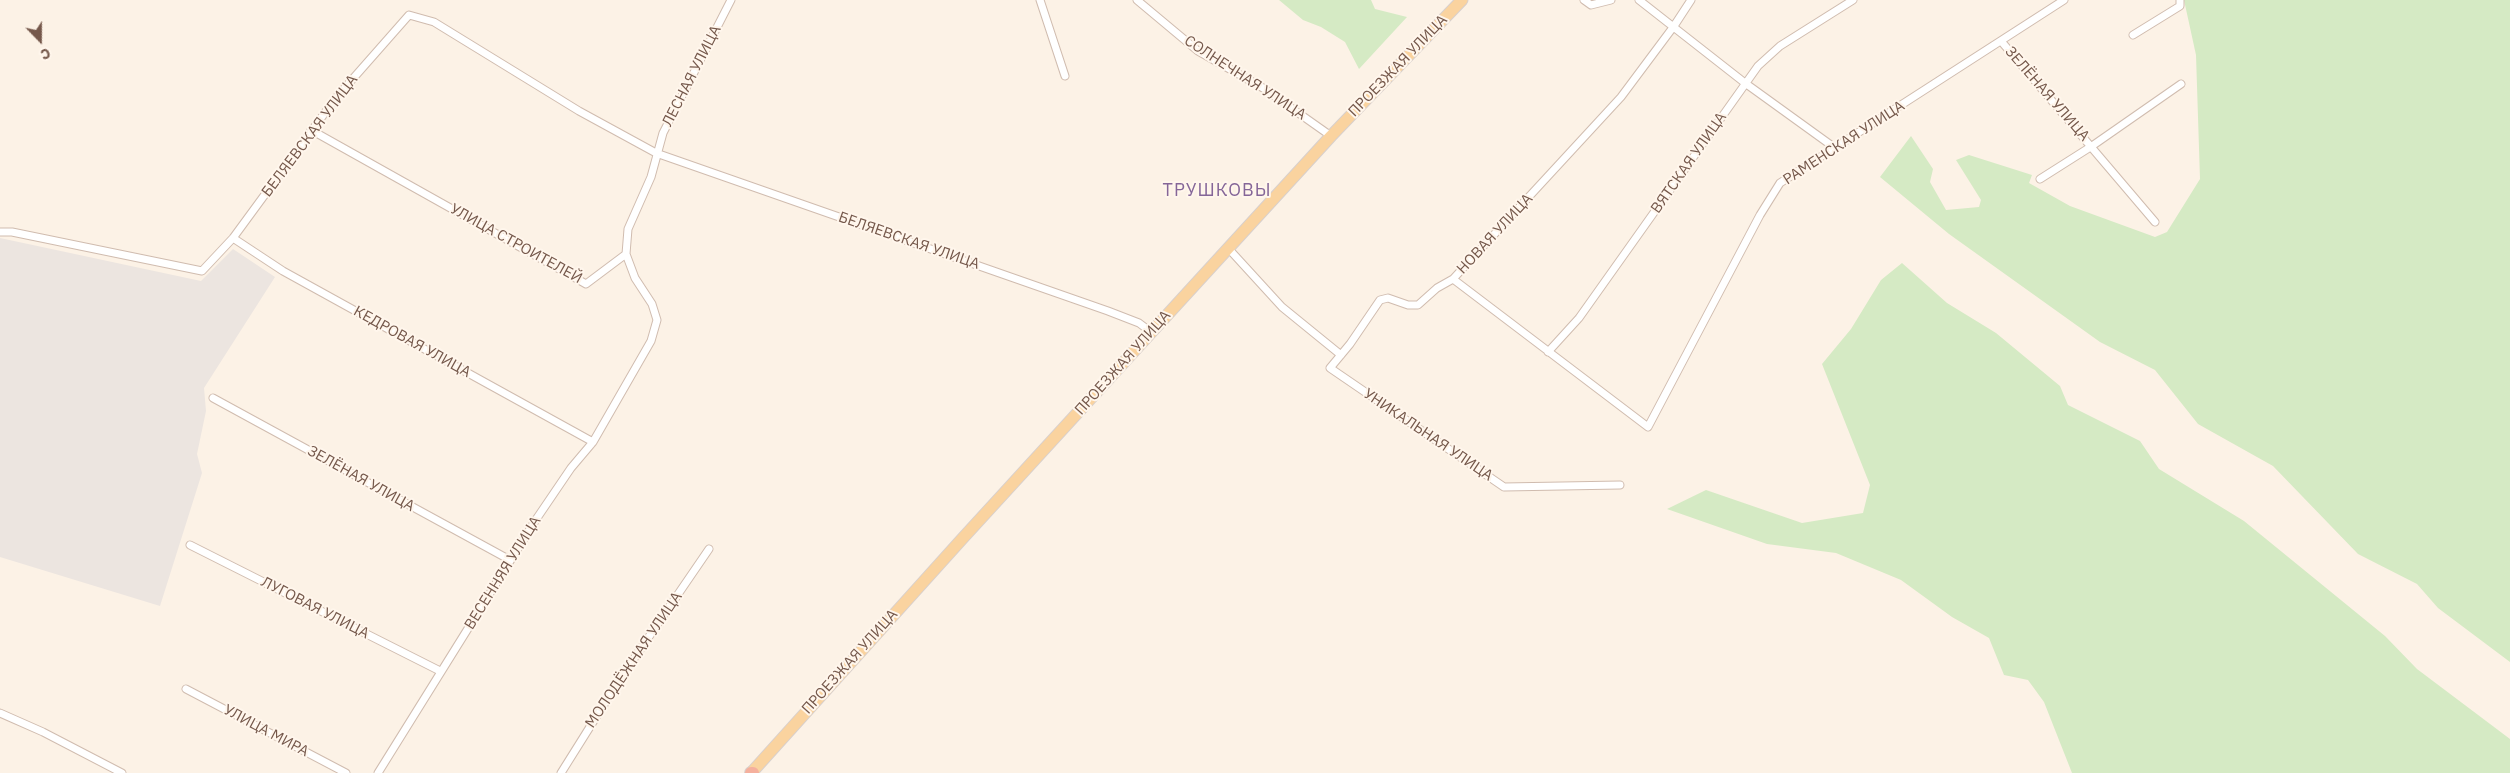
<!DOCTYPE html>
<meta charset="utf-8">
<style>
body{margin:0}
#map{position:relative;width:2510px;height:773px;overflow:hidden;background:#fcf2e6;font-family:"IBM Plex Sans",sans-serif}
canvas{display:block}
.north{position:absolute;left:15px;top:15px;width:50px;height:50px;-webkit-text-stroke:4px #fff6ec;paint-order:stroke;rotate:158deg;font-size:14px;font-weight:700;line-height:20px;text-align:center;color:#75584b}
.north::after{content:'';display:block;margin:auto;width:18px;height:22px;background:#75584b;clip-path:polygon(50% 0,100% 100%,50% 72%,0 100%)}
</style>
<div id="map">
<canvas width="2510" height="773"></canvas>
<div class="north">С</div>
</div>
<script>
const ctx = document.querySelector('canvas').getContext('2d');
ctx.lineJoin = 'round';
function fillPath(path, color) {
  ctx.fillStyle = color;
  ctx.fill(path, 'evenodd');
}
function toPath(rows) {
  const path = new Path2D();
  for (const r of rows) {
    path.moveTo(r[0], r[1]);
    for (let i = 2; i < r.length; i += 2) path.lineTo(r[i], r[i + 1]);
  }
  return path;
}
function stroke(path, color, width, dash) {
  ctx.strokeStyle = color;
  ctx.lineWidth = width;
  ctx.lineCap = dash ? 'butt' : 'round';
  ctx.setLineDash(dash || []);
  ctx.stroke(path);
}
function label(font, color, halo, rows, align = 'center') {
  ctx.font = font + ' "IBM Plex Sans",sans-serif';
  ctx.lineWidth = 4;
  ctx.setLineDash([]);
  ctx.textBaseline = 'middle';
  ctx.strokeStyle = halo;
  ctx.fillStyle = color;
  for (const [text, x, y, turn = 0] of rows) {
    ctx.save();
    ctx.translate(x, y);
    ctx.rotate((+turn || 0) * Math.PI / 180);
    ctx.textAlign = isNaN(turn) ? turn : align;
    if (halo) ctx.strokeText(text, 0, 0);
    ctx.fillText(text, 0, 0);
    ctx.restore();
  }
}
fillPath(toPath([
 [0,238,201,281,233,249,275,277,204,388,206,411,197,454,202,473,160,606,0,557]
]), '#ece5e0');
fillPath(toPath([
 [1279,0,1371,0,1375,9,1407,17,1359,69,1345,42,1321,27,1303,20],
 [2184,0,2510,0,2510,662,2438,608,2417,584,2358,554,2273,466,2198,424,2155,370,2100,342,1949,234,1880,177,1911,136,1933,169,1930,182,1946,210,1979,207,1981,200,1956,160,1969,155,2032,175,2029,183,2070,206,2155,237,2167,232,2200,179,2196,55],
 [1902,263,1947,303,1996,333,2060,386,2068,405,2140,441,2159,469,2244,521,2385,636,2417,669,2510,739,2510,773,2072,773,2044,702,2028,680,2004,675,1989,638,1952,617,1901,580,1836,553,1767,544,1667,509,1706,490,1802,523,1863,513,1870,485,1822,364,1851,329,1881,280]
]), '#d5eac4');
const street = toPath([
 [1040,0,1065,76],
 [1137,0,1198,51,1263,88,1331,136],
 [1584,0,1591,5,1611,0],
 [1639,0,1745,83,1835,148],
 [1691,0,1674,26,1621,97,1453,279,1648,427,1760,215,1780,183,2064,0],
 [2133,35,2180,6,2180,0],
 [2001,41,2155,222],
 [311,130,586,284,626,254],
 [2040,179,2092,146,2181,84],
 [0,232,12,232,202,271,233,238,335,99,409,15,434,22,579,111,656,153,1108,311,1139,323,1151,332],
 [233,238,283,271,593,442],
 [1228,248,1282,307,1341,355],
 [1453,279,1437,288,1418,305,1408,305,1388,298,1380,300,1350,344,1330,368,1504,487,1620,485],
 [1548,352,1579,318,1758,66,1780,46,1853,0],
 [213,398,510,560],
 [190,545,440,671],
 [186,689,346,773],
 [0,713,43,732,122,773],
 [378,773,535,521,571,468,593,442,651,341,657,320,652,304,635,278,626,254,628,229,651,177,663,133,731,0],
 [561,773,620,679,709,549]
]);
const primary = toPath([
 [752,772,962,539,1331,136,1462,0]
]);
const highway = toPath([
 [751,773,753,773]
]);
stroke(street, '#d0bcaf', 9);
stroke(primary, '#d8d0cd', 13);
stroke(highway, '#d8d0cd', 14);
stroke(street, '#fff', 7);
stroke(primary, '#fad39f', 11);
stroke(highway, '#f5b09d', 12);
label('15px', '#75584b', '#fff6ec', [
 ["ПРОЕЗЖАЯ УЛИЦА",1398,66,-46],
 ["ЛЕСНАЯ УЛИЦА",692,76,-63],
 ["СОЛНЕЧНАЯ УЛИЦА",1245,78,33],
 ["ЗЕЛЁНАЯ УЛИЦА",2047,94,49],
 ["БЕЛЯЕВСКАЯ УЛИЦА",310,136,-53],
 ["РАМЕНСКАЯ УЛИЦА",1844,143,-33],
 ["ВЯТСКАЯ УЛИЦА",1689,163,-55],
 ["НОВАЯ УЛИЦА",1495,234,-47],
 ["БЕЛЯЕВСКАЯ УЛИЦА",909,241,19],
 ["УЛИЦА СТРОИТЕЛЕЙ",516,244,29],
 ["КЕДРОВАЯ УЛИЦА",412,342,29],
 ["ПРОЕЗЖАЯ УЛИЦА",1123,363,-48],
 ["УНИКАЛЬНАЯ УЛИЦА",1428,435,34],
 ["ЗЕЛЁНАЯ УЛИЦА",361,479,29],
 ["ВЕСЕННЯЯ УЛИЦА",503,573,-58],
 ["ЛУГОВАЯ УЛИЦА",315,608,27],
 ["МОЛОДЁЖНАЯ УЛИЦА",634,660,-56],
 ["ПРОЕЗЖАЯ УЛИЦА",850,662,-48],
 ["УЛИЦА МИРА",266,731,28]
]);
ctx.letterSpacing = '1px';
label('18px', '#856698', '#fff6ec', [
 ["ТРУШКОВЫ",1217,191]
]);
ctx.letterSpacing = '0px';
</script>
